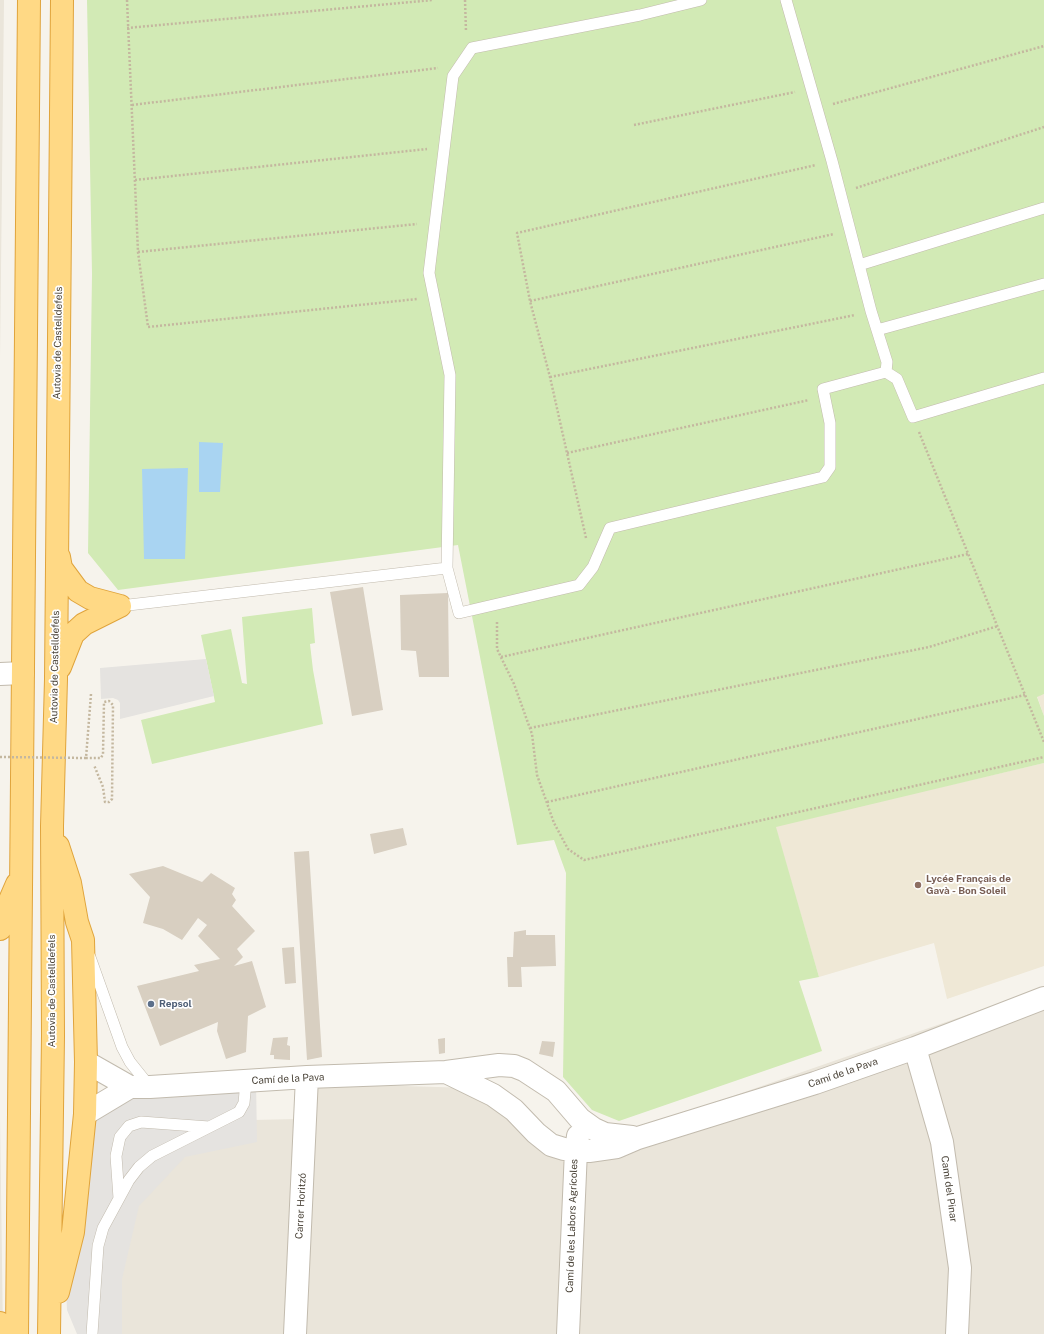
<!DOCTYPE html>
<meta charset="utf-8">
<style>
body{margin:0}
canvas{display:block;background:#f6f3ec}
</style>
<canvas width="1044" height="1334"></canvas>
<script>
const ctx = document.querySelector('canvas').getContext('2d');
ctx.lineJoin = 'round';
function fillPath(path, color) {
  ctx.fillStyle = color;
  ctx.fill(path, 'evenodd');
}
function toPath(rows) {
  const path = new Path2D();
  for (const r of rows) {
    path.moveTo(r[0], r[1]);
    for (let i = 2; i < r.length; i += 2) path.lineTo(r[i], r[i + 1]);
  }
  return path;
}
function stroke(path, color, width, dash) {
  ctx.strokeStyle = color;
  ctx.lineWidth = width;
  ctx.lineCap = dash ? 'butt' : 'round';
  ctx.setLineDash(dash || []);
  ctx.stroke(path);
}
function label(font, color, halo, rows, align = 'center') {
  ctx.font = font + ' "Public Sans",sans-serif';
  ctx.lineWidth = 3.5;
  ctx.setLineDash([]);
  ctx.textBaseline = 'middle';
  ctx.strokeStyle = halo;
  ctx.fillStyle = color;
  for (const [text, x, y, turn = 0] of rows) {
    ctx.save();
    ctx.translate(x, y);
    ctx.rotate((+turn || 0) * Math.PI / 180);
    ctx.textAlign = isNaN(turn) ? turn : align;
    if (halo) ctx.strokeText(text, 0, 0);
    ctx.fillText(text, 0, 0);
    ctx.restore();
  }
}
fillPath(toPath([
 [0,0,4,0,0,361],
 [1044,988,1044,1334,99,1334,142,1171,252,1120,298,1119,301,1083,471,1088,566,1154],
 [0,1115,3,1334,0,1334]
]), '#eae5da');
fillPath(toPath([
 [1044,694,1044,716,1037,696],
 [1044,763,1044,966,947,999,934,943,819,977,775,826]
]), '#efe8d6');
fillPath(toPath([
 [87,0,1044,0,1044,694,1037,697,1044,716,1044,763,776,827,819,977,799,981,822,1051,619,1121,592,1110,563,1077,566,873,554,840,517,845,458,545,118,590,88,553,92,274],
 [312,608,315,643,310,644,313,670,323,724,152,764,141,720,215,702,201,635,231,629,242,683,247,684,242,617]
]), '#d2eab5');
fillPath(toPath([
 [206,659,214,696,120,719,120,703,118,700,113,698,101,699,100,668],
 [256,1080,257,1142,185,1157,139,1206,122,1279,122,1334,77,1334,67,1310,65,1267,85,1114,130,1087]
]), '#e5e3e0');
fillPath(toPath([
 [199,442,223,443,220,492,199,492],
 [188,468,185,559,144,559,142,469]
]), '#a9d4f2');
fillPath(toPath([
 [363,587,383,710,352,716,330,592],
 [448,593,449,677,419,677,416,651,401,650,400,595],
 [403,828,407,845,374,854,370,834],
 [309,851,322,1057,307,1060,294,852],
 [163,866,202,882,211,873,235,888,232,894,236,900,232,906,255,931,237,949,243,957,234,966,252,961,266,1007,248,1016,246,1052,226,1059,217,1031,218,1022,160,1046,137,986,199,971,194,965,220,959,198,936,207,925,198,918,182,940,163,929,143,923,150,897,129,874],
 [526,930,526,935,555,935,556,966,521,967,522,987,508,987,507,957,513,957,514,932],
 [294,947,296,983,285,984,282,948],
 [288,1037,287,1045,290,1046,290,1060,274,1059,274,1055,270,1055,273,1038],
 [445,1038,445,1053,439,1054,438,1039],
 [542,1041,555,1042,553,1057,539,1054]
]), '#d8cfc1');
const service = toPath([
 [701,0,640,15,472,48,453,76,429,273,450,375,447,568,459,613,579,585,593,567,610,528,823,477,830,467,830,423,823,389,886,372,887,362,871,311,832,161,786,0],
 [859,265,1044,208],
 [877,330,1044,284],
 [886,372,897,379,913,417,1044,378],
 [120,606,447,568],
 [90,957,122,1047,130,1062,150,1087],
 [119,1198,116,1156,120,1137,129,1126,141,1122,209,1127],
 [92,1334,98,1246,103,1228,129,1180,139,1167,152,1156,239,1112,244,1103,246,1081]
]);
const minor = toPath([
 [0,674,23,673],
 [915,1048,942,1142,960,1268,957,1334],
 [86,1062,130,1087,150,1087,307,1077,446,1072,499,1065,514,1066,524,1070,556,1091,580,1119,594,1129,605,1134,632,1137],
 [446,1072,493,1095,514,1110,536,1133,551,1145,564,1149,589,1151,617,1147,638,1138,815,1083,915,1048,1044,998],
 [85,1114,130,1087],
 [295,1334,307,1077],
 [568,1334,576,1150,578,1136]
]);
const trunk = toPath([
 [59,557,61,568,78,591,90,598,120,606],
 [60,667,73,634,84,624,120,606],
 [58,846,70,883,77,922,83,940,86,1062,85,1114,73,1232,58,1292],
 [0,929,3,916,17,884],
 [0,1323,5,1334],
 [17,1334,29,0],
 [49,1334,53,1036,52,826,56,679,62,0]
]);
stroke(service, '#c2bbae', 12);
stroke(minor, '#c2bbae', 24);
stroke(trunk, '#e0a43c', 24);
stroke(toPath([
 [127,0,138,252,148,327,417,299],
 [465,0,466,32],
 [127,28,433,0],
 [833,104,1044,46],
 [132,105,438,68],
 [634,125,795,92],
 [135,180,427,149],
 [856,188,1044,127],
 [138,252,417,224],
 [530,301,834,234],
 [550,377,855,315],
 [919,432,1044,742],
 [567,453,809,400],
 [586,538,550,377,530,301,517,233,816,165],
 [497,622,497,649,514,684,532,734,537,775,554,823,568,849,584,860,1044,757],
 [501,657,968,554],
 [91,694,86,758,101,758,103,754,104,702,109,701,113,705,112,799,109,802,105,802,103,787,94,765],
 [530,728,929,647,998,626],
 [547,802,1025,695]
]), '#c4b79f', 2.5, [2, 2]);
stroke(service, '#fff', 11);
stroke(minor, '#fff', 22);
stroke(trunk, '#ffd985', 22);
stroke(toPath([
 [0,757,86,758]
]), '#c4b79f', 2.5, [2, 2]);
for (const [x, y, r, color] of [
 [918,885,4,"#8d6e63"],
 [151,1004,4,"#5c6f8a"]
]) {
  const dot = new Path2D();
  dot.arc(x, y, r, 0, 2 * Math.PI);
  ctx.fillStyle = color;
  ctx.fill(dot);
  stroke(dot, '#fff', 1.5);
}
label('10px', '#4b4439', '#fff', [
 ["Autovia de Castelldefels",58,343,-89],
 ["Autovia de Castelldefels",55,667,-89],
 ["Autovia de Castelldefels",52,991,-90],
 ["Camí de la Pava",843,1073,-19],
 ["Camí de la Pava",288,1079,-3],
 ["Camí del Pinar",949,1189,82],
 ["Carrer Horitzó",301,1206,-87],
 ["Camí de les Labors Agrícoles",572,1226,-88]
]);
label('bold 10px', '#785e54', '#fff', [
 ["Lycée Français de",926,879],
 ["Gavà - Bon Soleil",926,891]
], 'left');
label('bold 10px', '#4e5e75', '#fff', [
 ["Repsol",159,1004]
], 'left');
</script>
